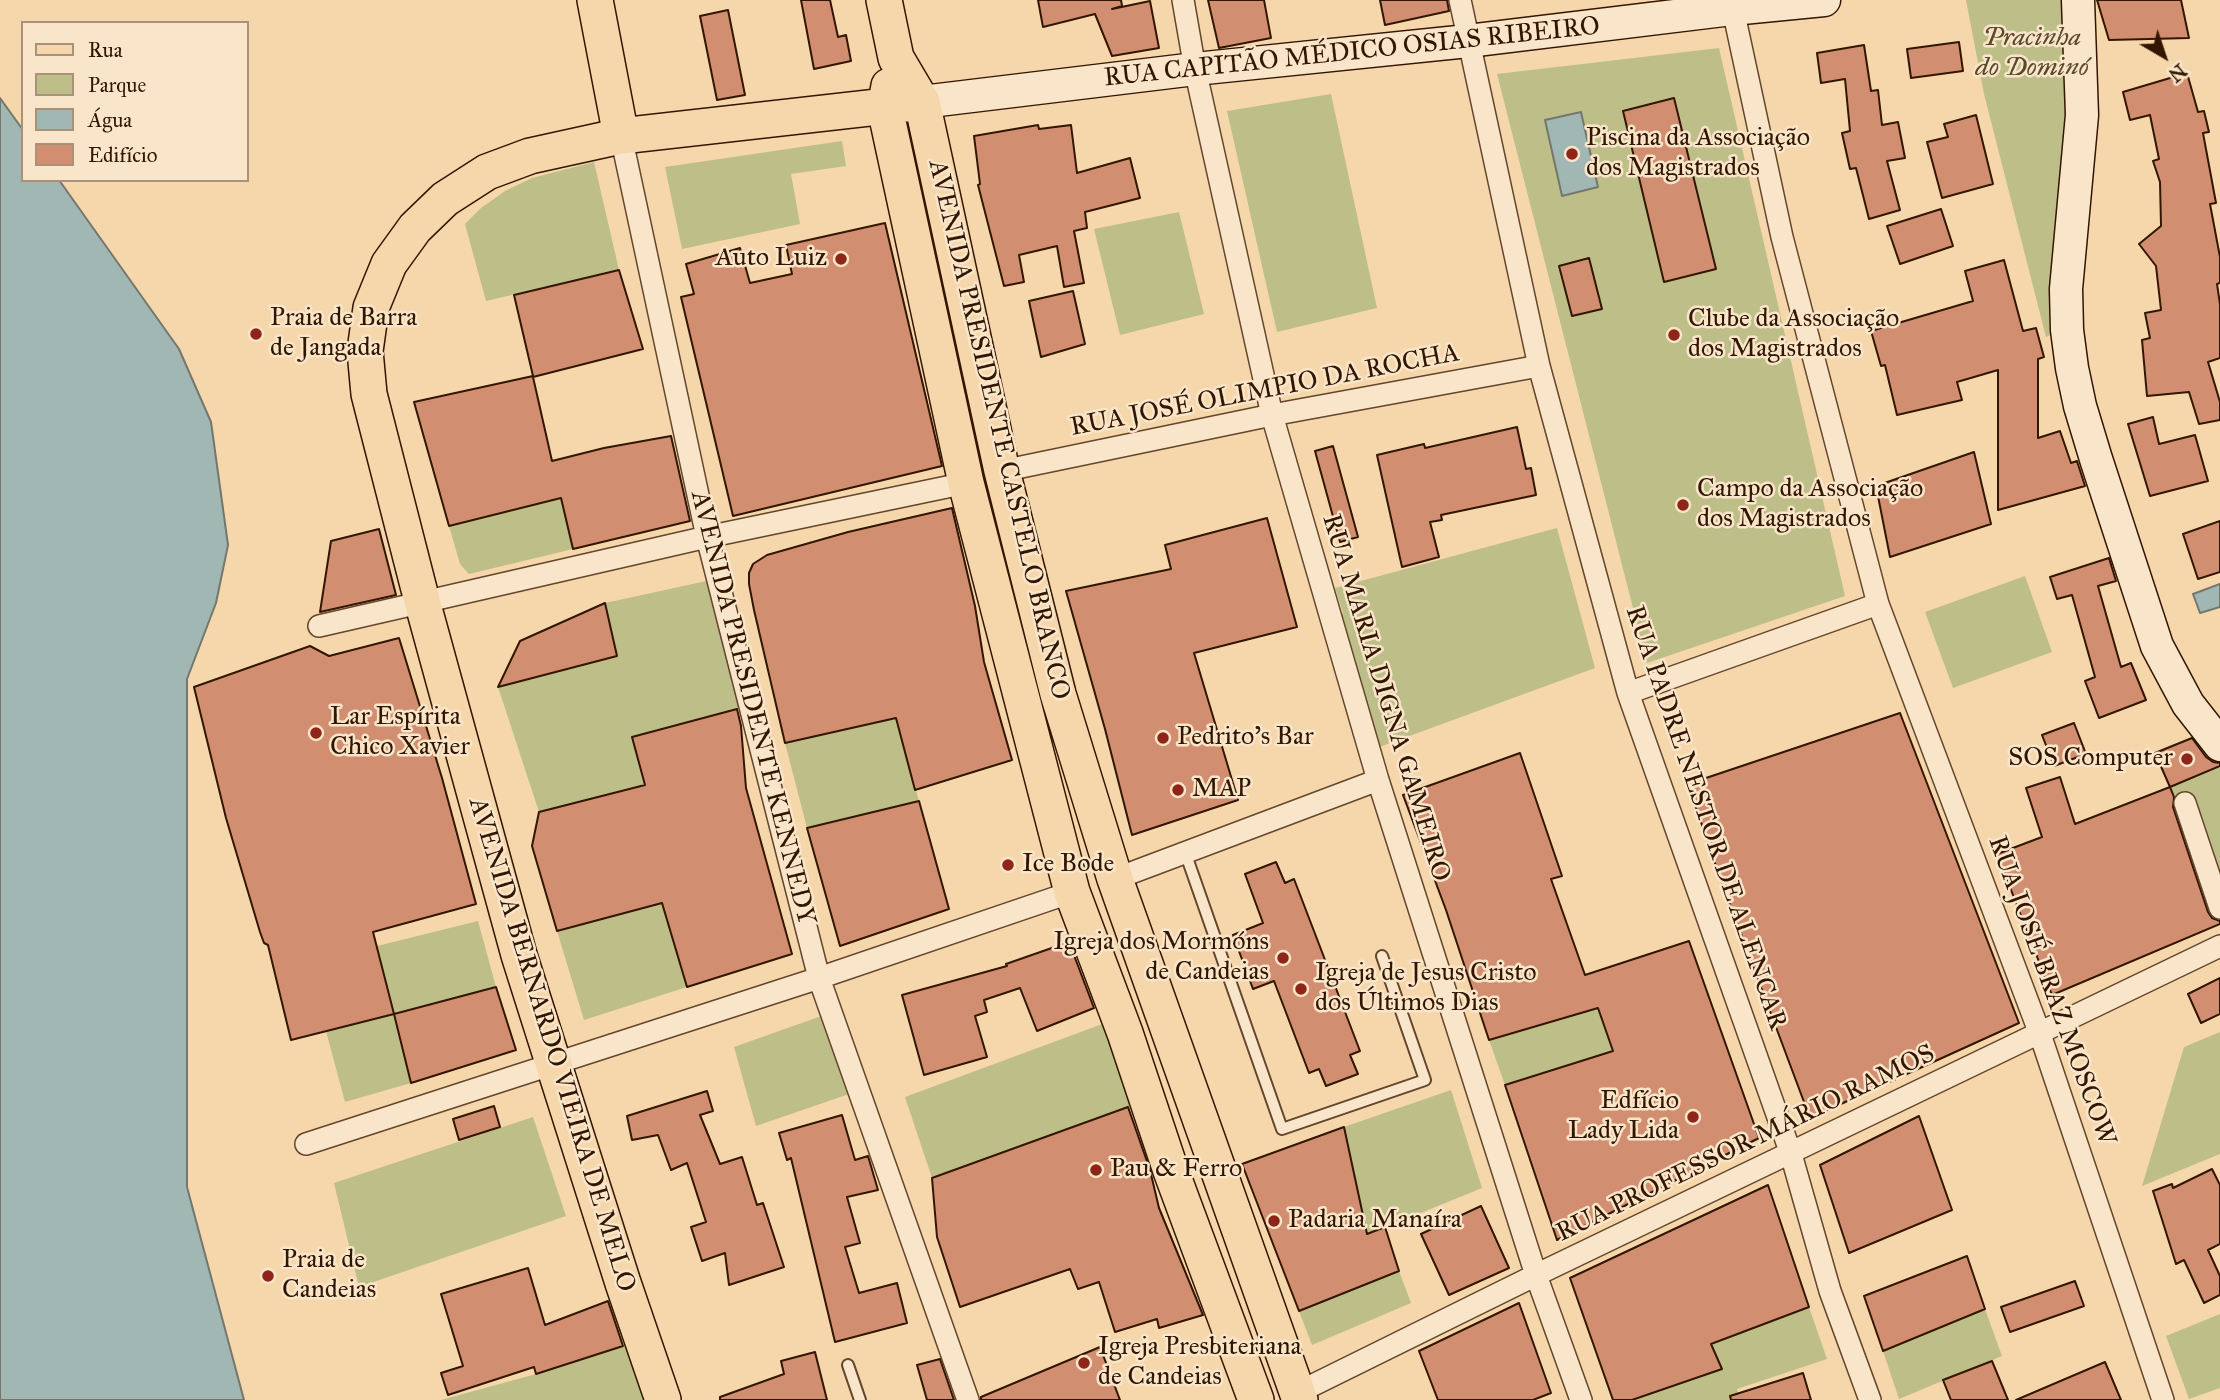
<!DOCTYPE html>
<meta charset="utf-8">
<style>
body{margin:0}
#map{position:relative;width:2220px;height:1400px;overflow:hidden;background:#f6d7ac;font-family:"IM FELL Great Primer",serif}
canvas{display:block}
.legend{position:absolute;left:21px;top:21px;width:228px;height:161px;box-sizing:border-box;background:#f9e5c9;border:2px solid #a99279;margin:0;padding:9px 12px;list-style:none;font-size:21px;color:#321600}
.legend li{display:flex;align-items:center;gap:14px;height:35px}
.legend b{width:35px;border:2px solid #a99279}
.north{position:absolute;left:2129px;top:21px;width:70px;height:70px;-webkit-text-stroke:5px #f9e5c9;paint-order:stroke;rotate:141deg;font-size:19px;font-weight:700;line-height:28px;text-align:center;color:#321600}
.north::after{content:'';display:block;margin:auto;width:24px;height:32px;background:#321600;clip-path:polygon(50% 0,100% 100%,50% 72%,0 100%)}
</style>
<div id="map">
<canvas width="2220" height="1400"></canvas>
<ul class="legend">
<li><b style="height:9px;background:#f6d7ac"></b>Rua</li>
<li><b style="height:19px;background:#bebe88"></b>Parque</li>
<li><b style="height:19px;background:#a1b7b4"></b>Água</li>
<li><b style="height:19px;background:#d28e70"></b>Edifício</li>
</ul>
<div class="north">N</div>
</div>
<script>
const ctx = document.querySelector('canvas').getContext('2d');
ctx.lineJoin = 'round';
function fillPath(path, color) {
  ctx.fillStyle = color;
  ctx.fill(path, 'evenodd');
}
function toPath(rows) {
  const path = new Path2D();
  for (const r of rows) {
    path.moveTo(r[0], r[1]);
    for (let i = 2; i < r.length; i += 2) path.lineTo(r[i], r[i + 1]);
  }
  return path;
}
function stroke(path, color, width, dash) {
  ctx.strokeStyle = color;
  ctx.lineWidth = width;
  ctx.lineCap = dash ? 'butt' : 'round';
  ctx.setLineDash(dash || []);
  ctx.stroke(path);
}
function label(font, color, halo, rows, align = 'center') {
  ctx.font = font + ' "IM FELL Great Primer",serif';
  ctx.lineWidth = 5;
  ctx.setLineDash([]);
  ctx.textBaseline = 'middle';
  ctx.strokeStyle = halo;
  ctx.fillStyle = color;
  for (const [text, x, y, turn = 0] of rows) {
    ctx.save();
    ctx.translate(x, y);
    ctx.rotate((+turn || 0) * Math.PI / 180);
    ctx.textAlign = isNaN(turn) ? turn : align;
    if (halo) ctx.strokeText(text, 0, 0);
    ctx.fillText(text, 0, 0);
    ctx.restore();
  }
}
fillPath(toPath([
 [1966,0,2080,0,2062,330,2046,337,1984,94],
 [1719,48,1845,596,1647,663,1497,74],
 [1331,94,1377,308,1277,332,1227,111],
 [842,141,846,166,791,174,800,224,682,249,665,167],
 [594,162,619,270,486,301,465,224,481,208,505,191,532,178],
 [1179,212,1204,314,1120,335,1094,229],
 [561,498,573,549,469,574,460,564,449,526],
 [1557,528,1595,668,1374,749,1333,617,1343,613,1335,588],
 [2025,576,2052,652,1953,688,1925,612],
 [711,580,740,708,632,737,645,785,539,812,498,687,617,656,605,603],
 [896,718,919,801,807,828,785,743],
 [2220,766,2220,916,2170,787],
 [662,903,687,987,584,1020,557,931],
 [478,921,496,987,394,1014,411,1083,345,1102,326,1031,394,1014,377,946],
 [1598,1008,1613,1051,1505,1085,1489,1040],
 [827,1014,852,1093,756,1126,734,1047],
 [1105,1023,1133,1105,932,1178,905,1097],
 [2220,1032,2220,1154,2142,1186,2184,1047],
 [1451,1090,1482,1188,1367,1235,1344,1127],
 [533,1117,566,1216,359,1287,334,1183],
 [1399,1271,1411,1303,1312,1345,1299,1311],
 [1809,1307,1827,1359,1737,1389,1741,1400,1632,1400,1721,1368,1711,1344],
 [1985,1309,2002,1356,1899,1399,1883,1351],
 [2220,1314,2220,1388,2189,1399,2166,1336],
 [633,1343,648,1400,441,1400,536,1374]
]), '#bebe88');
const water = toPath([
 [0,98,23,130,23,180,59,180,179,349,211,422,228,545,216,603,187,679,187,1187,244,1400,0,1400,0,98],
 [1581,112,1598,187,1562,196,1545,120,1581,112],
 [2220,584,2220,607,2200,613,2193,594,2220,584]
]);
fillPath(water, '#a1b7b4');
stroke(water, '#75776c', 2);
const building = toPath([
 [801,0,830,0,838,37,846,35,851,61,814,69,801,0],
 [1038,0,1121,0,1122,6,1112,9,1150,1,1159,48,1112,56,1095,14,1043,27,1038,0],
 [1208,0,1264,0,1271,38,1219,48,1208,0],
 [1380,0,1447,0,1449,11,1385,25,1380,0],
 [2097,0,2181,0,2189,38,2109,40,2097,0],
 [728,10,745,95,717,100,700,16,728,10],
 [1959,42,1963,71,1911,78,1907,49,1959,42],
 [1864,45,1871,91,1878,90,1882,125,1898,122,1905,158,1887,161,1900,210,1869,219,1856,168,1850,169,1842,133,1850,131,1845,79,1821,83,1817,53,1864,45],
 [2187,73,2198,112,2204,111,2209,132,2203,133,2216,203,2210,204,2220,257,2220,283,2217,284,2220,304,2220,358,2208,362,2220,402,2220,420,2199,424,2189,392,2147,396,2142,340,2150,338,2145,313,2161,310,2156,266,2139,244,2161,226,2160,182,2153,161,2159,159,2150,115,2130,120,2123,92,2187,73],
 [1674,98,1716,269,1664,282,1623,111,1674,98],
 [1976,115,1993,184,1942,198,1927,142,1948,137,1944,124,1976,115],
 [1038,125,1039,129,1071,125,1077,173,1130,158,1140,198,1085,212,1087,228,1074,231,1084,283,1064,287,1057,246,1019,255,1024,282,1004,286,978,185,980,184,974,136,1038,125],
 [1941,209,1953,246,1900,264,1887,226,1941,209],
 [885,223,942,466,733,516,681,297,694,294,686,264,740,248,750,283,792,274,786,245,885,223],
 [1589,258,1602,309,1572,316,1559,266,1589,258],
 [2004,260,2023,331,2036,328,2044,357,2038,359,2038,438,2060,431,2071,463,2077,461,2085,486,1998,510,1998,370,1957,382,1962,400,1897,415,1885,365,1881,366,1871,331,1973,301,1965,271,2004,260],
 [619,270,643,349,533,377,552,461,604,448,671,436,690,521,573,549,561,498,449,526,414,402,533,376,514,295,619,270],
 [1073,291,1085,344,1041,357,1029,301,1073,291],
 [2153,417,2159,444,2195,435,2208,481,2150,496,2128,424,2153,417],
 [1517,427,1526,469,1531,468,1536,495,1441,515,1442,520,1430,522,1439,557,1402,567,1377,455,1424,444,1425,448,1517,427],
 [1333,446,1358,537,1340,542,1315,451,1333,446],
 [1974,452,1991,524,1890,557,1876,486,1974,452],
 [952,508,975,606,984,662,1012,760,915,790,896,718,785,743,754,610,749,584,749,573,753,564,767,555,848,532,952,508],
 [1267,518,1297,627,1194,653,1238,800,1132,835,1105,729,1066,591,1171,569,1165,545,1267,518],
 [2220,521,2220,572,2198,579,2183,534,2220,521],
 [379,529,396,595,320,612,331,541,379,529],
 [2109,558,2116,581,2098,586,2121,667,2131,663,2146,700,2099,718,2085,681,2095,677,2072,595,2057,599,2050,577,2109,558],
 [605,603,617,656,498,687,520,641,605,603],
 [399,638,442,778,476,904,373,932,394,1014,291,1040,268,945,264,943,260,932,226,818,194,687,310,646,329,656,399,638],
 [737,709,741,726,746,788,792,954,687,987,662,903,557,931,532,846,539,812,645,785,632,737,737,709],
 [1900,713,2019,1023,1810,1118,1719,875,1688,784,1900,713],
 [2074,723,2086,754,2054,766,2042,735,2074,723],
 [2192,738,2206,757,2213,762,2220,763,2220,766,2170,787,2155,753,2192,738],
 [1520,753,1562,876,1551,879,1585,975,1689,941,1759,1138,1557,1240,1505,1085,1613,1051,1598,1008,1489,1040,1446,910,1403,795,1520,753],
 [2060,777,2075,824,2170,787,2174,797,2173,807,2208,912,2212,918,2220,921,2220,924,2052,995,1997,854,2042,837,2026,788,2060,777],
 [919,801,949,909,840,946,807,828,919,801],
 [1276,862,1285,883,1294,879,1360,1051,1350,1055,1358,1074,1326,1086,1319,1069,1309,1073,1274,981,1253,989,1233,935,1263,923,1245,874,1276,862],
 [1069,942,1094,1008,1037,1031,1020,988,984,1000,987,1012,975,1016,987,1057,924,1075,902,995,1007,966,1006,964,1069,942],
 [2220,978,2220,1014,2201,1023,2188,994,2220,978],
 [496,987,516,1050,411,1083,394,1014,496,987],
 [707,1091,713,1111,700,1115,720,1164,742,1157,757,1205,763,1203,784,1267,729,1285,725,1253,702,1261,691,1227,706,1222,687,1163,671,1170,658,1135,632,1140,627,1116,707,1091],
 [494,1106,500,1127,459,1140,453,1119,494,1106],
 [1128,1107,1150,1170,1159,1208,1203,1315,1159,1328,1157,1319,1115,1332,1099,1282,1078,1289,1070,1269,960,1307,937,1237,932,1178,1128,1107],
 [842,1115,855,1160,868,1156,878,1190,847,1197,860,1243,845,1247,859,1293,897,1283,907,1323,835,1342,791,1158,787,1160,779,1133,842,1115],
 [1919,1116,1952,1210,1849,1253,1820,1165,1919,1116],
 [1344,1127,1367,1234,1385,1227,1399,1271,1299,1311,1242,1164,1344,1127],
 [2212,1169,2220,1185,2220,1244,2208,1250,2220,1276,2220,1295,2204,1303,2184,1260,2176,1264,2153,1191,2172,1184,2173,1188,2212,1169],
 [1768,1185,1809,1307,1711,1344,1722,1369,1632,1400,1613,1400,1570,1278,1768,1185],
 [1481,1206,1509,1268,1449,1295,1421,1234,1481,1206],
 [1967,1256,1985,1309,1883,1351,1864,1296,1967,1256],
 [528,1268,545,1325,608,1301,623,1346,536,1374,534,1367,448,1395,441,1373,463,1366,441,1294,528,1268],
 [2075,1281,2084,1306,2010,1332,2001,1307,2075,1281],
 [1519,1303,1551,1393,1533,1400,1438,1400,1419,1351,1519,1303],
 [1100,1347,1120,1400,981,1400,981,1397,1100,1347],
 [815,1352,827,1400,720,1400,720,1397,784,1374,781,1361,815,1352],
 [940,1359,954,1400,927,1400,917,1365,940,1359],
 [1992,1361,2008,1400,1951,1400,1943,1380,1992,1361],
 [2105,1362,2121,1400,2016,1400,2105,1362],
 [1803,1373,1811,1400,1731,1400,1730,1396,1803,1373]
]);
fillPath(building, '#d28e70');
stroke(building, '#321600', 2);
const service = toPath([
 [1185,852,1282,1129,1425,1080,1382,956],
 [848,1365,860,1400]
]);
const minor = toPath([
 [1183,0,1195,69,1272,415,1378,780,1536,1275,1581,1400],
 [1460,0,1539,366,1628,693,1791,1154,1830,1291,1870,1400],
 [1731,0,1782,237,1878,604,2040,1034,2163,1400],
 [621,136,707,537,819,978,968,1400],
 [1002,471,1272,415,1539,366],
 [319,626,707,537,966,483],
 [1628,693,1878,604],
 [2185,803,2220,908],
 [1115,879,1378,780],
 [306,1144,819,978,1072,892],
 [1297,1393,1536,1275,2220,946]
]);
const secondary = toPath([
 [2078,0,2082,115,2066,289,2067,330,2072,368,2080,406,2096,459,2157,646,2188,704,2220,745],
 [922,102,1195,69,1468,41,1732,9,1824,0]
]);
const primary = toPath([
 [595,0,621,136],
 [884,0,896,58,922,102,1002,471,1058,694,1115,879,1300,1400],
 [889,86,885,108,966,483,1072,892,1125,1033,1171,1171,1256,1400],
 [663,1400,623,1283,519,955,422,601,369,394,365,351,371,308,389,264,415,228,445,199,487,172,530,156,621,136,922,102]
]);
stroke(service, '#63462b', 14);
stroke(minor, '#63462b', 24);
stroke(secondary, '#321600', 35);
stroke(primary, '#321600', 38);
stroke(service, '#f9e5c9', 10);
stroke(minor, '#f9e5c9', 21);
stroke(secondary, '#f9e5c9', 32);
stroke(primary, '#f6d7ac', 35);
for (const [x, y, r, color] of [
 [1572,154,7,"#8f2418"],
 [841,259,7,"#8f2418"],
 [256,334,7,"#8f2418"],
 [1674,335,7,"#8f2418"],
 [1683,505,7,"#8f2418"],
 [316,733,7,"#8f2418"],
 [1163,738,7,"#8f2418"],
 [2187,759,7,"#8f2418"],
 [1178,790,7,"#8f2418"],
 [1008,865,7,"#8f2418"],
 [1283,958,7,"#8f2418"],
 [1301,989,7,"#8f2418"],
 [1693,1117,7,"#8f2418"],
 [1096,1170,7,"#8f2418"],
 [1274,1221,7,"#8f2418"],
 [268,1276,7,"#8f2418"],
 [1084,1363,7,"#8f2418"]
]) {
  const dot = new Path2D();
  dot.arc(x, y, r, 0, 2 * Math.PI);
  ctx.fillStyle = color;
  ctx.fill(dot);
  stroke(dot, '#f9e5c9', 2.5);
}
label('italic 26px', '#5c4829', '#f9e5c9', [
 ["Pracinha",2032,39],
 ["do Dominó",2032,69]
]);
label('26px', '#321600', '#f9e5c9', [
 ["RUA CAPITÃO MÉDICO OSIAS RIBEIRO",1352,53,-6],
 ["RUA JOSÉ OLIMPIO DA ROCHA",1265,391,-11],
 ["AVENIDA PRESIDENTE CASTELO BRANCO",998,430,77],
 ["RUA MARIA DIGNA GAMEIRO",1385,698,73],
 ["AVENIDA PRESIDENTE KENNEDY",752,708,76],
 ["RUA PADRE NESTOR DE ALENCAR",1705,818,71],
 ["RUA JOSÉ BRAZ MOSCOW",2051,991,70],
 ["AVENIDA BERNARDO VIEIRA DE MELO",551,1045,73],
 ["RUA PROFESSOR MÁRIO RAMOS",1746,1144,-26]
]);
label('26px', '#321600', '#f9e5c9', [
 ["Piscina da Associação",1586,139],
 ["dos Magistrados",1586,169],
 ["Auto Luiz",827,259,"right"],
 ["Praia de Barra",270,319],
 ["de Jangada",270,349],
 ["Clube da Associação",1688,320],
 ["dos Magistrados",1688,350],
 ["Campo da Associação",1697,490],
 ["dos Magistrados",1697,520],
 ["Lar Espírita",330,718],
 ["Chico Xavier",330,748],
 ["Pedrito's Bar",1177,738],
 ["SOS Computer",2173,759,"right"],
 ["MAP",1192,790],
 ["Ice Bode",1022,865],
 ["Igreja dos Mormóns",1269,943,"right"],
 ["de Candeias",1269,973,"right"],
 ["Igreja de Jesus Cristo",1315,974],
 ["dos Últimos Dias",1315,1004],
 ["Edfício",1679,1102,"right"],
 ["Lady Lida",1679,1132,"right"],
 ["Pau & Ferro",1110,1170],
 ["Padaria Manaíra",1288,1221],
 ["Praia de",282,1261],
 ["Candeias",282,1291],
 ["Igreja Presbiteriana",1098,1348],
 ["de Candeias",1098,1378]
], 'left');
</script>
